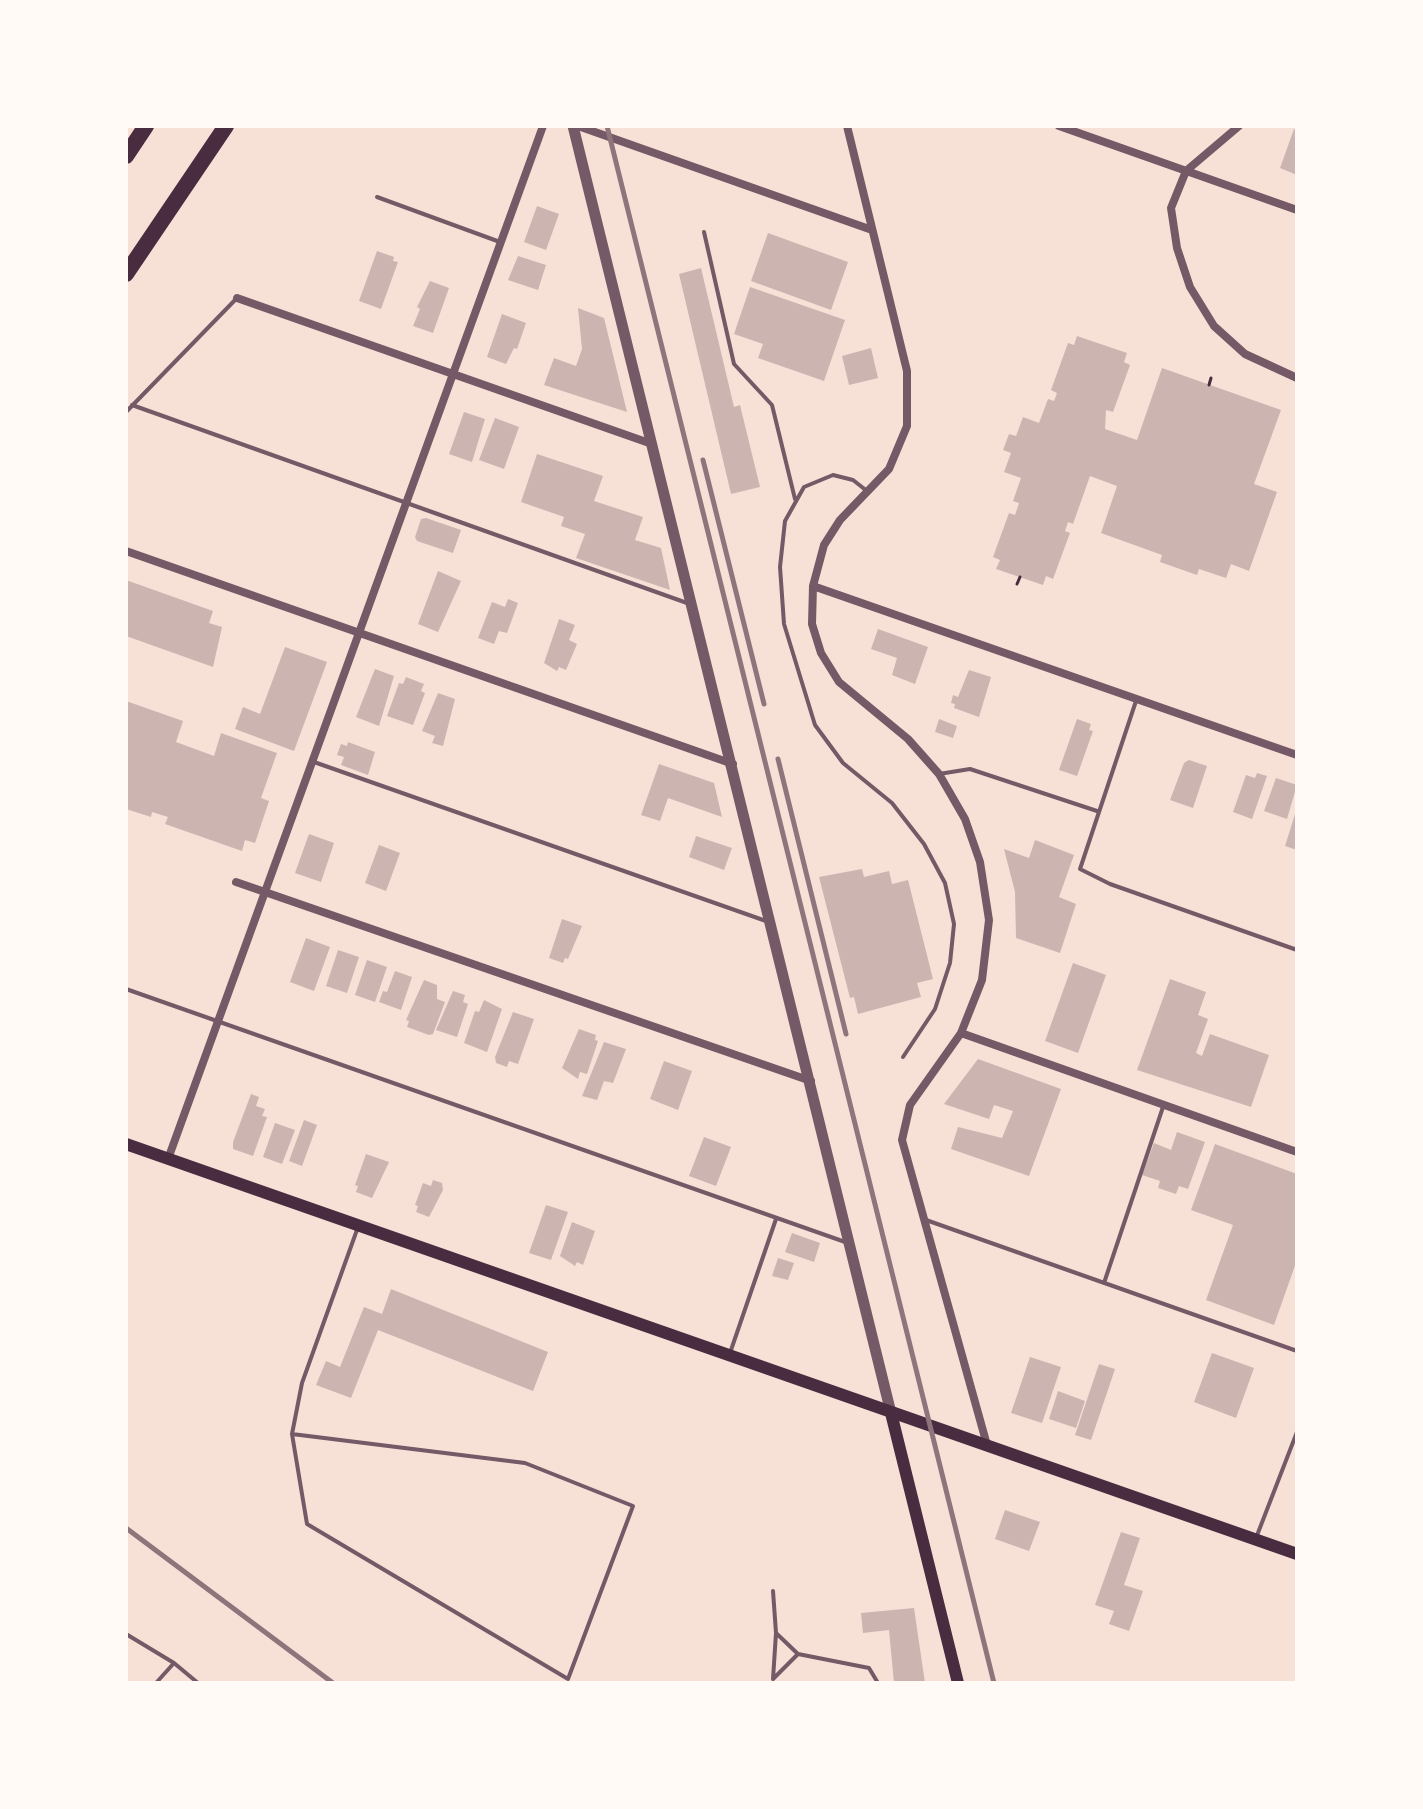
<!DOCTYPE html>
<style>
body{margin:0}
#map{position:relative;width:1423px;height:1809px;overflow:hidden;background:#f7e1d7;font-family:Manrope,sans-serif}
canvas{display:block}
.frame{position:absolute;inset:0;border:128px solid #fffaf5;pointer-events:none}
</style>
<div id="map">
<canvas width="1423" height="1809"></canvas>
<div class="frame"></div>
</div>
<script>
const ctx = document.querySelector('canvas').getContext('2d');
ctx.lineJoin = 'round';
function fillPath(path, color) {
  ctx.fillStyle = color;
  ctx.fill(path, 'evenodd');
}
function toPath(rows) {
  const path = new Path2D();
  for (const r of rows) {
    path.moveTo(r[0], r[1]);
    for (let i = 2; i < r.length; i += 2) path.lineTo(r[i], r[i + 1]);
  }
  return path;
}
function stroke(path, color, width, dash) {
  ctx.strokeStyle = color;
  ctx.lineWidth = width;
  ctx.lineCap = dash ? 'butt' : 'round';
  ctx.setLineDash(dash || []);
  ctx.stroke(path);
}
fillPath(toPath([
 [1294,129,1297,130,1297,175,1280,168],
 [537,206,559,214,546,250,524,242],
 [768,233,848,262,831,310,751,281],
 [377,251,394,257,393,261,398,262,381,309,359,301],
 [518,256,546,265,538,290,508,280],
 [701,268,734,407,740,405,760,487,731,494,679,274],
 [430,281,449,288,433,333,413,326,420,309,417,307],
 [750,287,845,320,824,381,758,358,763,344,734,334],
 [578,308,604,318,627,412,544,385,554,358,576,366,582,349],
 [502,314,526,323,517,349,514,348,506,364,487,357],
 [1077,336,1127,353,1124,362,1130,365,1113,412,1106,410,1105,429,1137,440,1162,368,1281,410,1254,484,1277,492,1249,571,1231,564,1226,578,1199,569,1197,575,1160,562,1162,555,1101,533,1117,486,1090,476,1073,524,1068,522,1065,531,1070,533,1053,579,1046,576,1043,585,996,569,1000,560,993,557,1009,513,1015,515,1019,503,1013,501,1021,478,1004,472,1011,453,1003,450,1009,434,1016,436,1023,417,1039,423,1048,399,1054,401,1057,393,1051,390,1068,343,1074,345],
 [871,348,878,378,849,385,842,356],
 [464,412,485,419,472,462,449,454],
 [495,418,519,427,504,469,479,460],
 [537,454,603,476,594,501,643,517,635,540,661,548,670,590,576,558,585,534,561,526,564,517,521,502],
 [426,518,461,530,453,553,417,541,415,537,421,519],
 [438,571,461,581,438,632,418,624],
 [126,580,213,611,209,623,222,627,213,667,126,636],
 [508,599,518,603,507,633,499,631,494,644,478,638,492,602,505,607],
 [559,619,575,625,569,640,577,644,566,670,559,667,557,671,544,663],
 [878,629,928,647,915,684,892,675,897,658,871,649],
 [285,647,327,662,294,751,235,729,243,707,260,714],
 [375,669,394,676,379,726,356,717],
 [969,670,991,677,979,717,954,708,955,704,951,703,953,695,958,697],
 [406,677,424,684,421,691,425,693,413,725,387,716,399,683,403,684],
 [438,693,455,699,443,746,432,743,435,736,422,731],
 [126,701,183,721,176,742,214,756,221,733,277,753,261,798,269,801,255,843,245,840,242,851,165,824,168,817,152,812,151,817,126,809],
 [939,719,957,726,953,738,935,732],
 [1077,719,1091,724,1089,730,1093,731,1077,776,1059,770],
 [348,742,375,752,368,775,341,765,344,757,337,755,341,744,347,746],
 [1189,760,1207,766,1193,808,1170,800,1184,763],
 [659,764,714,783,722,817,668,798,660,821,641,815],
 [1257,773,1267,776,1252,819,1233,812,1246,775,1255,778],
 [1276,778,1297,785,1287,819,1264,811],
 [1296,811,1297,811,1297,850,1285,846],
 [309,834,334,843,321,882,295,873],
 [696,836,732,848,724,870,689,857],
 [1035,840,1074,855,1059,897,1076,904,1060,953,1016,938,1015,892,1004,849,1029,858],
 [379,845,400,853,386,891,365,883],
 [862,869,864,877,889,871,892,884,908,880,933,979,917,983,921,997,858,1014,854,997,850,998,819,877],
 [562,919,582,926,568,959,565,958,563,963,549,958],
 [306,938,330,947,314,991,290,982],
 [338,950,359,957,347,993,326,986],
 [367,960,387,967,375,1002,355,995],
 [1073,963,1106,975,1078,1053,1045,1041],
 [395,971,412,977,401,1010,379,1002,383,991,387,992],
 [1170,979,1206,992,1198,1015,1208,1019,1196,1053,1202,1056,1210,1034,1269,1055,1251,1107,1137,1070],
 [424,980,437,985,437,999,445,1002,433,1034,429,1035,407,1027,409,1021,406,1020],
 [453,991,465,995,463,1002,468,1004,457,1037,436,1030],
 [484,1000,502,1009,487,1052,464,1043,475,1011,479,1012],
 [513,1012,534,1019,518,1064,509,1061,507,1067,496,1063,495,1057],
 [579,1029,596,1035,595,1040,598,1041,587,1074,580,1072,578,1079,562,1068],
 [604,1042,626,1049,613,1083,604,1081,597,1100,582,1096],
 [978,1059,1061,1089,1029,1176,951,1149,958,1127,1002,1138,1013,1111,994,1105,989,1119,944,1104],
 [664,1061,692,1071,678,1110,650,1099],
 [251,1094,259,1097,256,1106,265,1109,262,1116,267,1117,253,1156,233,1149,233,1142],
 [304,1120,317,1125,302,1166,289,1161],
 [275,1123,295,1130,282,1164,263,1157],
 [1177,1132,1205,1142,1188,1189,1179,1186,1176,1194,1158,1188,1160,1181,1142,1175,1154,1143,1171,1150],
 [704,1137,731,1147,716,1186,689,1176],
 [1215,1144,1297,1174,1297,1260,1274,1325,1206,1300,1233,1225,1191,1210],
 [366,1154,389,1162,372,1198,356,1192,358,1186,355,1185],
 [433,1180,442,1183,443,1190,429,1217,416,1212,418,1206,415,1205,423,1183,431,1186],
 [546,1205,568,1212,551,1260,529,1253],
 [572,1222,595,1231,583,1265,577,1262,575,1266,560,1256],
 [792,1233,820,1243,814,1262,785,1252],
 [778,1258,794,1263,788,1280,772,1276],
 [391,1289,548,1352,533,1391,378,1330,351,1398,316,1385,326,1361,340,1367,364,1307,382,1314],
 [1212,1353,1254,1368,1236,1418,1194,1402],
 [1030,1357,1061,1367,1042,1423,1011,1413],
 [1099,1364,1115,1369,1091,1440,1075,1435],
 [1058,1391,1085,1401,1076,1428,1049,1419],
 [1005,1510,1040,1522,1029,1551,995,1539],
 [1121,1532,1140,1538,1124,1585,1143,1591,1129,1631,1109,1624,1114,1611,1095,1605],
 [914,1608,925,1683,894,1683,889,1630,863,1633,861,1613]
]), '#ccb4b1');
stroke(toPath([
 [1209,385,1211,378],
 [1017,584,1020,577]
]), '#4a2c40', 3);
stroke(toPath([
 [377,197,500,242],
 [704,232,734,364,772,405,795,499],
 [132,405,687,603],
 [126,412,236,299],
 [867,491,853,480,833,475,804,487,785,521,780,567,784,624,815,725,843,763,892,803,924,844,945,883,954,924,950,963,935,1009,903,1057],
 [1137,698,1080,869,1110,884,1297,950],
 [314,762,766,921],
 [939,774,970,769,1097,811],
 [126,989,848,1243],
 [926,1220,1297,1351],
 [1104,1283,1163,1107],
 [730,1353,776,1219],
 [292,1434,525,1463,633,1506,568,1679,307,1524,292,1434,302,1383,358,1227],
 [1256,1538,1297,1432],
 [773,1591,776,1633,798,1654,773,1679,776,1633],
 [126,1634,174,1663],
 [798,1654,869,1668,878,1683],
 [156,1683,174,1663,198,1683]
]), '#755966', 4);
stroke(toPath([
 [578,126,872,230],
 [847,126,907,371,907,426,889,469,840,520,824,545,813,586,812,624,821,653,839,682,908,739,939,774,965,819,980,862,989,920,982,980,961,1033,910,1105,902,1140,987,1445],
 [1059,126,1297,210],
 [1239,126,1186,171,1171,208,1177,248,1190,287,1214,326,1245,354,1297,378],
 [237,298,652,444],
 [126,551,733,764],
 [813,586,1297,755],
 [236,882,811,1081],
 [961,1033,1297,1152],
 [168,1159,543,126]
]), '#755966', 8);
stroke(toPath([
 [573,126,891,1413]
]), '#755966', 11);
stroke(toPath([
 [126,1144,1297,1554],
 [891,1413,958,1683]
]), '#4a2c40', 12);
stroke(toPath([
 [126,156,146,126],
 [126,274,226,126]
]), '#4a2c40', 16);
stroke(toPath([
 [607,126,994,1683],
 [703,460,764,704],
 [778,759,846,1034],
 [126,1528,333,1683]
]), '#8f747c', 5);
</script>
